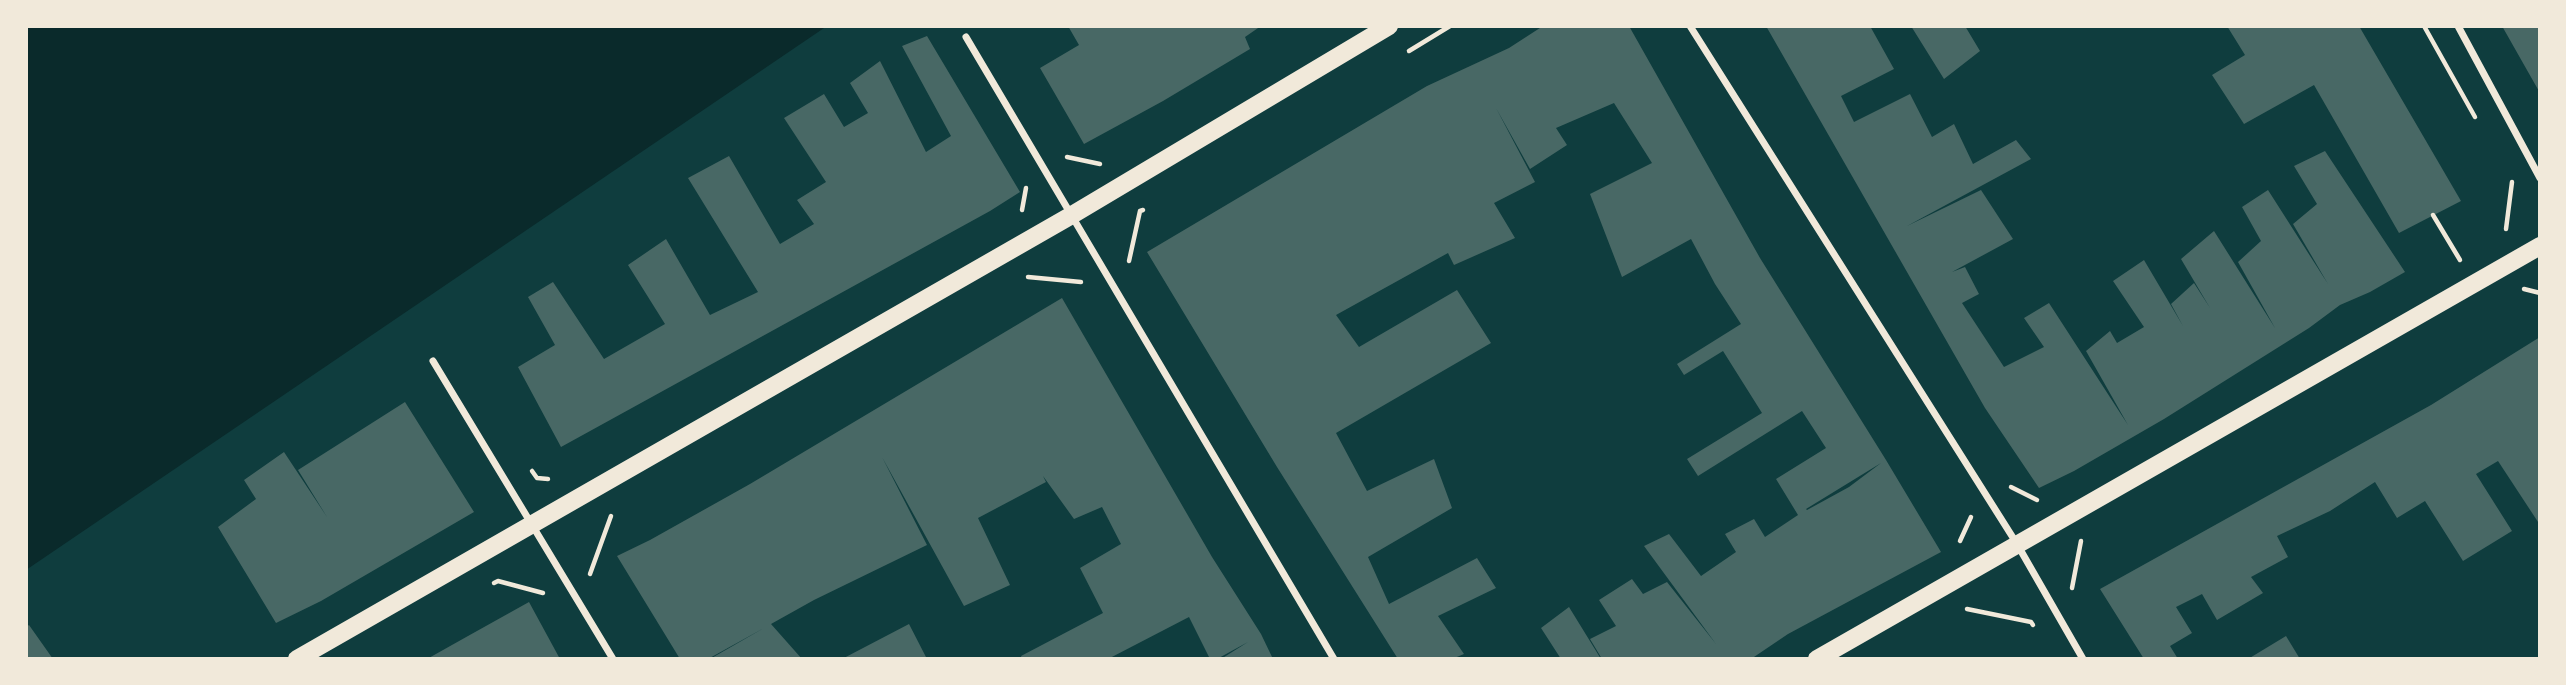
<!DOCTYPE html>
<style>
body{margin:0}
#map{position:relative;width:2566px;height:685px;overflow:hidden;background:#0f3d3e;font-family:"Golos Text",sans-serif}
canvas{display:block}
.frame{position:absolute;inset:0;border:28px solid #f1e9da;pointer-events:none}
</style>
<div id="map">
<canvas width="2566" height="685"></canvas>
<div class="frame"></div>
</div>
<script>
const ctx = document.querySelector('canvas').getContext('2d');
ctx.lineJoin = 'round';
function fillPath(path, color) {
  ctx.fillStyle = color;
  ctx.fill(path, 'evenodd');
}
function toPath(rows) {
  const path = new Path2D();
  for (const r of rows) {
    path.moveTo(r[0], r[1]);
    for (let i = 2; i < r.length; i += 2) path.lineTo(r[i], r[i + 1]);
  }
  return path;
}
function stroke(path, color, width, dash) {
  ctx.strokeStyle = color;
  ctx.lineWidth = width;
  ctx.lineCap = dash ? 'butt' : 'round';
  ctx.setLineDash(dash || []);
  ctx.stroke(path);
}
fillPath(toPath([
 [26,26,827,26,26,570]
]), '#0a2a2b');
fillPath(toPath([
 [1068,26,1261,26,1245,37,1250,49,1163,101,1084,144,1040,68,1079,45],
 [1543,26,1629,26,1760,258,1886,460,1941,552,1788,634,1751,659,1602,659,1590,639,1616,626,1599,600,1632,579,1643,594,1667,582,1716,644,1644,546,1669,534,1701,576,1736,552,1725,534,1754,519,1765,537,1798,515,1776,479,1826,448,1802,411,1698,476,1687,459,1762,413,1723,351,1684,375,1677,364,1741,324,1715,284,1691,239,1622,277,1590,194,1652,163,1614,103,1556,128,1567,145,1530,169,1496,108,1535,182,1494,203,1515,238,1454,265,1448,253,1336,315,1359,347,1457,290,1491,343,1336,433,1367,491,1434,459,1452,508,1368,557,1389,604,1477,558,1496,588,1438,616,1464,654,1452,659,1398,659,1277,467,1147,252,1427,86,1509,48],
 [1881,463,1849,487,1807,510,1806,509],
 [1766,26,1870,26,1894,69,1841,96,1854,122,1910,94,1932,137,1954,124,1973,164,2016,140,2031,159,1907,226,1981,190,2013,239,1952,272,1965,267,1979,294,1962,303,2004,367,2044,347,2024,318,2049,303,2128,425,2086,351,2110,331,2117,343,2144,327,2113,281,2144,260,2183,326,2171,304,2194,283,2210,308,2181,259,2214,231,2275,328,2238,262,2261,241,2242,207,2268,190,2328,284,2293,224,2317,204,2294,166,2325,151,2405,272,2370,292,2340,305,2309,328,2164,419,2074,471,2039,488,1985,408],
 [1911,26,1965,26,1980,51,1944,79],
 [2227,26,2359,26,2461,201,2399,233,2314,85,2244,124,2212,75,2245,55],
 [2502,26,2540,26,2540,93],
 [927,36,1020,192,990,211,561,447,518,367,555,345,528,297,553,282,604,359,665,324,628,265,666,239,710,315,758,292,688,178,729,156,780,244,814,224,797,200,826,182,784,118,824,94,844,127,868,113,850,83,880,61,926,152,951,136,902,46],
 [1062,298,1212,557,1261,634,1273,659,1221,659,1248,642,1217,659,1210,659,1189,617,1108,659,1022,659,1021,656,1103,613,1080,568,1121,544,1102,507,1074,519,1043,476,1046,482,978,518,1010,585,964,606,882,457,927,545,814,600,771,624,802,659,710,659,764,628,708,659,680,659,617,556,650,540,750,484],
 [2540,337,2540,525,2498,461,2476,474,2512,531,2463,561,2425,501,2397,518,2375,482,2330,511,2277,536,2288,557,2251,577,2263,593,2217,620,2202,594,2176,607,2192,633,2170,646,2178,659,2144,659,2100,589,2431,405],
 [405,402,474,512,321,601,276,623,218,527,256,499,244,480,284,452,327,517,298,470],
 [529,602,560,659,427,659,468,636],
 [1569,607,1601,659,1561,659,1541,628],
 [909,624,927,659,842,659],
 [29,625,53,659,26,659,26,627],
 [2286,636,2300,659,2248,659]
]), '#486865');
stroke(toPath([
 [2424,26,2475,117],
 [1409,51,1450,26],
 [1067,157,1100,164],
 [1022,210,1026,188],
 [2433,215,2460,260],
 [2506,229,2512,182],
 [1129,261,1140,211,1143,210],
 [1028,277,1081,282],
 [2524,289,2540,293],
 [532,471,537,478,548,479],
 [2011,487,2037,500],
 [1960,541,1971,517],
 [590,574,611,516],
 [494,583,498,581,543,593],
 [2072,588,2081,541],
 [1967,609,2031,622,2033,625]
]), '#f1e9da', 4.5);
stroke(toPath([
 [1690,26,2017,544,2083,659],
 [2458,26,2540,178],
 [966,37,1334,659],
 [433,361,613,659]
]), '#f1e9da', 7);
stroke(toPath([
 [297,659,1072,215,1389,26],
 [1817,659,2540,246]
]), '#f1e9da', 18);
</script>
